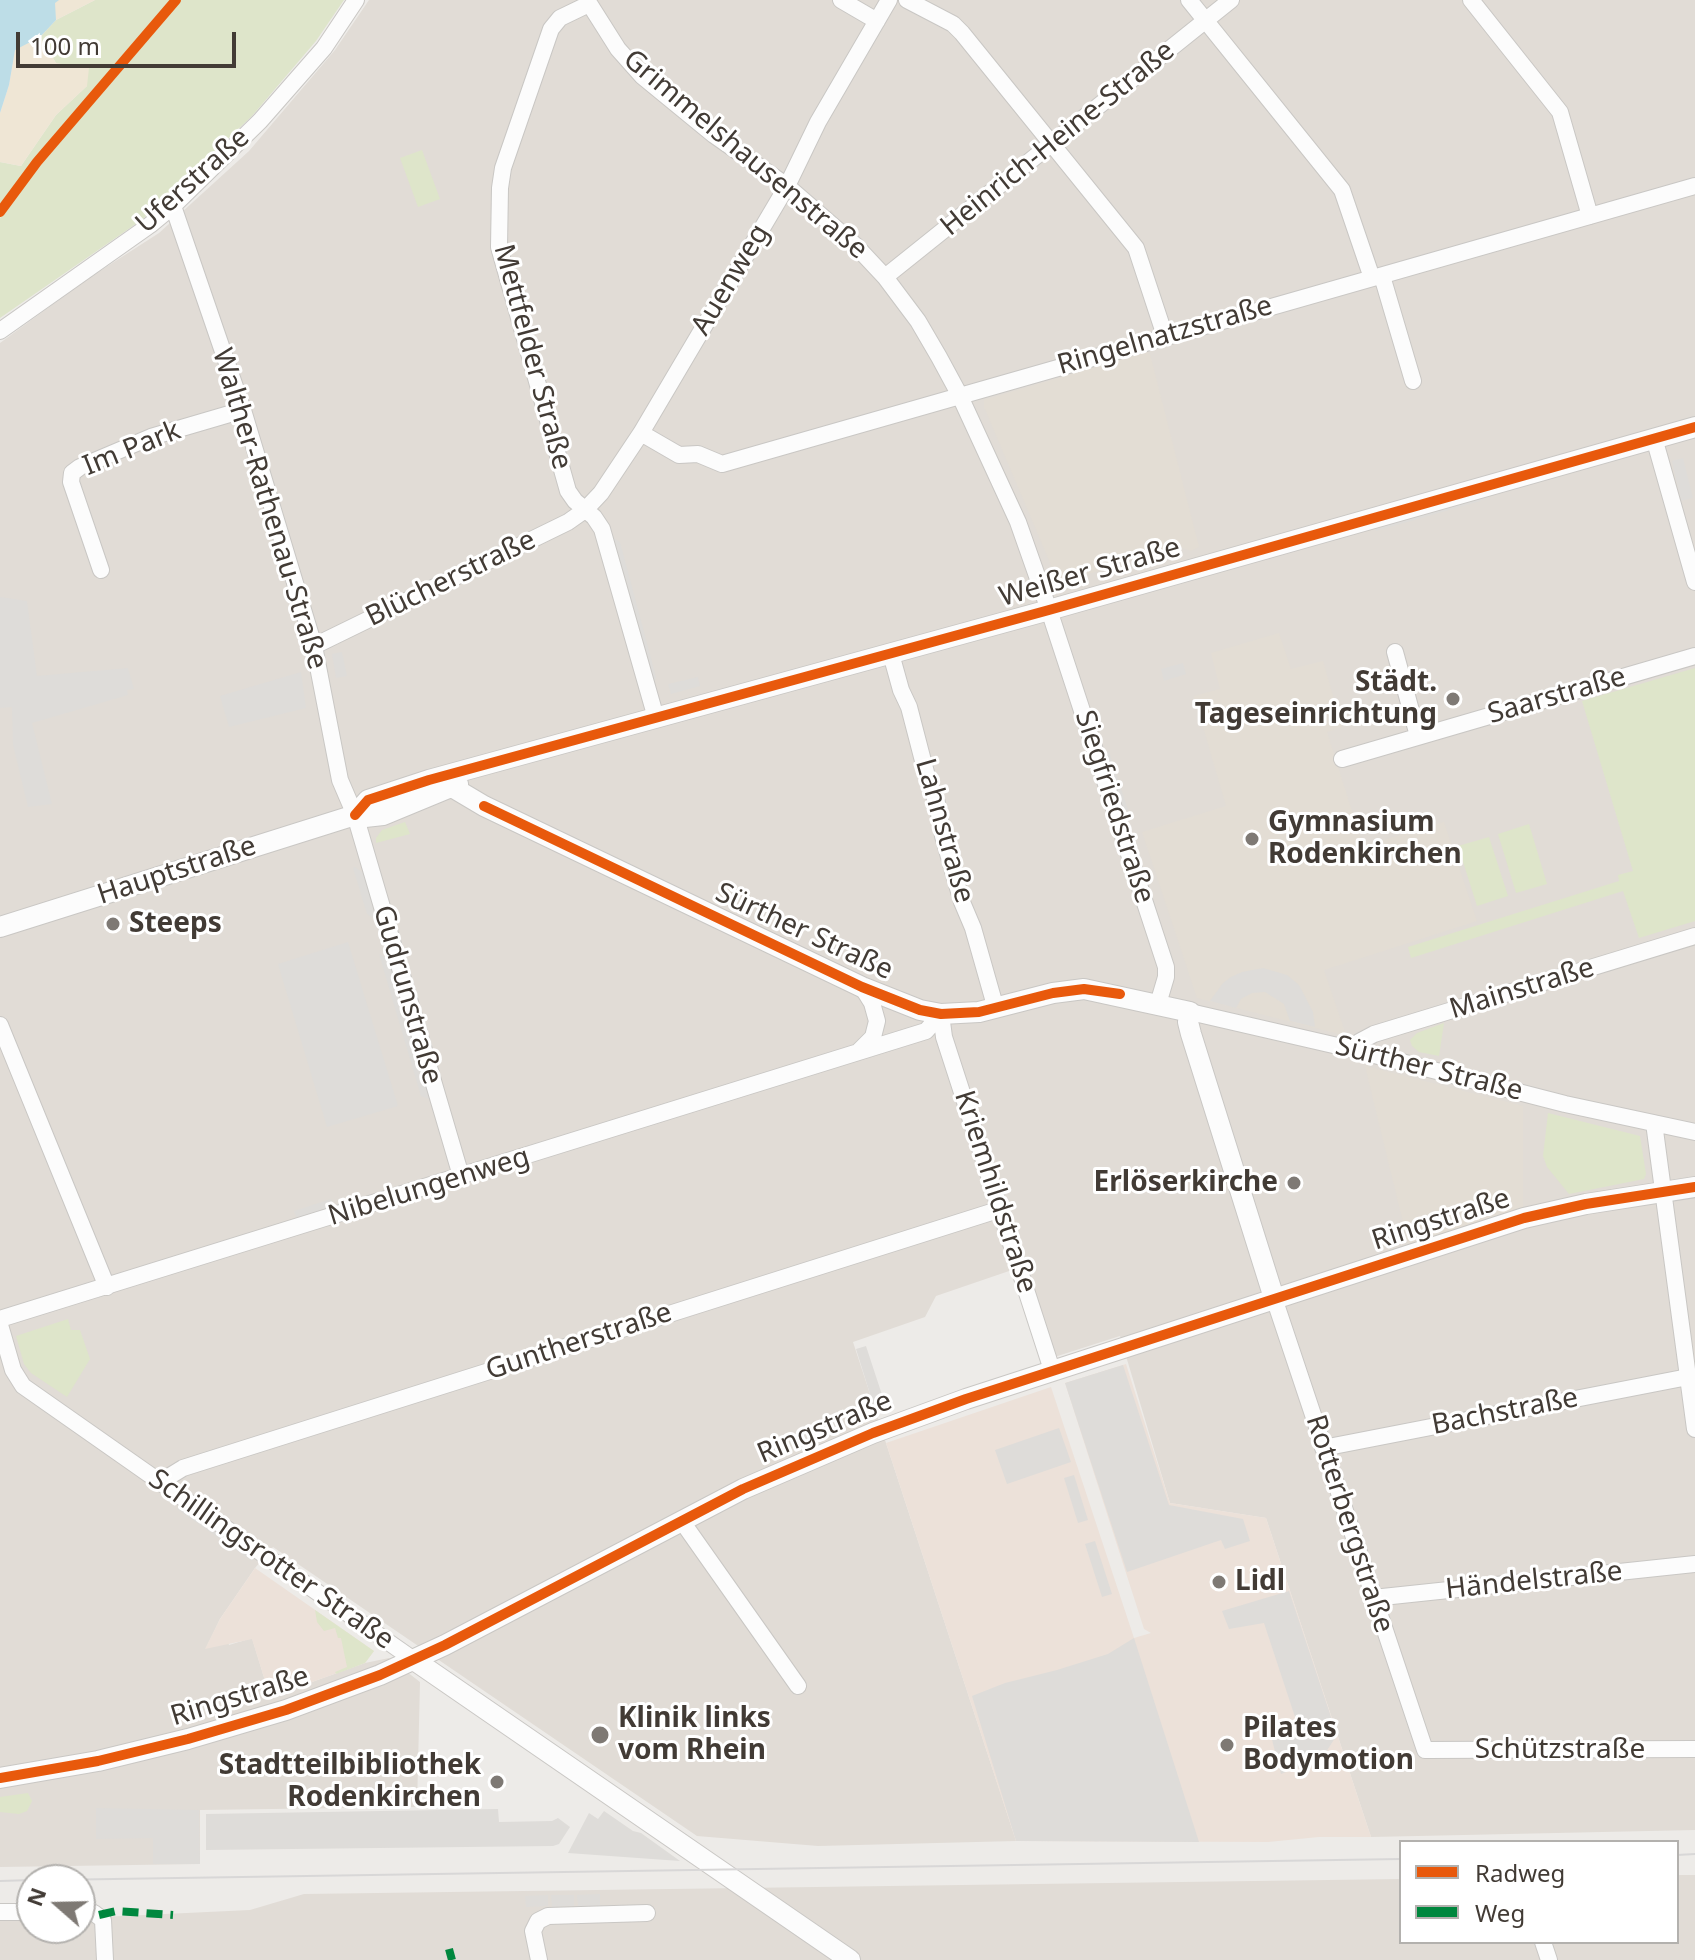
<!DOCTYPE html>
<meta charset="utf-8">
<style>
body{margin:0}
#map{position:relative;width:1695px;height:1960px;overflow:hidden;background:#edebe8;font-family:"Noto Sans",sans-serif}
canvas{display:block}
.legend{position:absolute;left:1399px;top:1840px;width:280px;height:104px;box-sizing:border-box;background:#fff;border:2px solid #b3b1ae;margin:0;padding:10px 14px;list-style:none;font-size:24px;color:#423b35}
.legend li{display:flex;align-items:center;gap:16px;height:40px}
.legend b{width:40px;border:2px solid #b3b1ae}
.north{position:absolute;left:16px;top:1864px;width:80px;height:80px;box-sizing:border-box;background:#fff;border:2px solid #b3b1ae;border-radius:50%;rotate:290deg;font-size:22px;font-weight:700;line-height:32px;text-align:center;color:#423b35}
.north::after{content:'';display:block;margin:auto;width:28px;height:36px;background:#7e7974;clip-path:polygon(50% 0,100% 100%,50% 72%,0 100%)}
.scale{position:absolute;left:16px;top:32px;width:220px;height:36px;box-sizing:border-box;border:4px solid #423b35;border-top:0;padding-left:10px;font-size:24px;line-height:28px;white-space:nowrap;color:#423b35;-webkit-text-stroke:6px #fff;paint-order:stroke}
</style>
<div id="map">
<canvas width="1695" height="1960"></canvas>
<ul class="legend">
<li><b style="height:10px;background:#e8590c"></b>Radweg</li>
<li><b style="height:10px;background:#00873e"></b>Weg</li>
</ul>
<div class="north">N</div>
<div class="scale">100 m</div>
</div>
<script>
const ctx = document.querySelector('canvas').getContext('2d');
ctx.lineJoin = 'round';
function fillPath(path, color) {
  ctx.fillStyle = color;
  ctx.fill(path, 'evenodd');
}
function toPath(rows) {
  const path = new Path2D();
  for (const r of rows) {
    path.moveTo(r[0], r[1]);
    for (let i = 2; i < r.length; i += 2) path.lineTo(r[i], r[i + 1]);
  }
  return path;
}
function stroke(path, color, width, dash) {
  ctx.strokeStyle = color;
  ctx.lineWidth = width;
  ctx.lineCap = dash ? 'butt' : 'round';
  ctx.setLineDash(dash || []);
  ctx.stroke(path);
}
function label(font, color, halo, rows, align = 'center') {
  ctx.font = font + ' "Noto Sans",sans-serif';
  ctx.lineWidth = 6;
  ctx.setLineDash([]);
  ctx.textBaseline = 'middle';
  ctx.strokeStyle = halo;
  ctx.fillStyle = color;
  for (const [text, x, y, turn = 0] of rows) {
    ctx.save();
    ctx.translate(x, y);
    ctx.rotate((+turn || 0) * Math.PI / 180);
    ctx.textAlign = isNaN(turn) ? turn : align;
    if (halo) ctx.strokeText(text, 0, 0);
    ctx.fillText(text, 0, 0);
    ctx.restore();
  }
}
fillPath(toPath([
 [369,0,1695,0,1695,1830,1371,1837,1266,1518,1170,1503,1120,1336,1042,1361,1012,1270,936,1296,925,1317,853,1342,1016,1841,818,1846,697,1836,273,1547,255,1568,220,1619,206,1648,228,1642,229,1645,252,1638,270,1697,365,1663,389,1658,420,1682,417,1807,200,1810,200,1864,0,1867,0,343,86,280,159,233,249,151,335,50],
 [1677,1875,1695,1875,1695,1960,0,1960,0,1917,32,1917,32,1928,80,1928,80,1918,250,1910,304,1894,1401,1879,1401,1942,1677,1942]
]), '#e1dcd6');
fillPath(toPath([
 [1126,1364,1170,1503,1266,1518,1371,1837,1319,1837,1268,1842,1016,1841,886,1443,1051,1387,1134,1638,1151,1633,1144,1629,1065,1383],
 [255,1568,374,1651,365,1663,270,1697,252,1639,205,1649,220,1619]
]), '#ece1d9');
fillPath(toPath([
 [1147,352,1150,354,1199,547,1191,551,1178,546,1112,560,1105,569,1062,582,1056,577,984,407,984,400],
 [1279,633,1291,669,1323,661,1342,727,1327,732,1363,846,1444,822,1477,921,1324,970,1345,1032,1339,1034,1197,998,1142,832,1226,806,1194,696,1220,689,1211,653],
 [1365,1066,1523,1106,1523,1212,1409,1247]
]), '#e3ddd4');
fillPath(toPath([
 [95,0,170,0,38,154,0,205,0,162,21,166,56,115,87,86,56,63,40,37,56,20],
 [181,0,344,0,316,41,252,116,143,219,0,318,0,218,39,165],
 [422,150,440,199,418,207,400,158],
 [1695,668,1695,921,1639,938,1623,891,1411,958,1408,947,1619,881,1618,875,1633,871,1582,701],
 [405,822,410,834,376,843,376,838,382,830],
 [1529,824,1547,884,1516,893,1498,834],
 [1489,837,1508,896,1477,906,1458,846],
 [1444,1023,1439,1056,1419,1052,1412,1046,1410,1040,1417,1033],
 [1548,1113,1640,1136,1646,1174,1644,1179,1569,1194,1547,1167,1543,1156],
 [68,1319,71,1330,80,1330,90,1359,67,1397,31,1373,24,1364,16,1336],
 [315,1610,374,1651,365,1663,336,1674,335,1672,347,1667,341,1638,338,1638,335,1628,324,1631,317,1622],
 [28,1793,32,1801,27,1811,19,1814,0,1812,0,1797]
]), '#dee5ca');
fillPath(toPath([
 [0,0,95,0,56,20,40,37,56,63,89,68,87,86,56,115,21,166,0,162,0,113,9,85,15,50]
]), '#efe6d5');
fillPath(toPath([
 [1683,458,1693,498,1681,501,1672,461],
 [1480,497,1481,501,1376,531,1375,527],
 [612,537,620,542,656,677,652,687],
 [0,597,27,601,37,676,128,668,134,689,127,690,128,695,32,723,52,804,28,807,13,745,12,707,0,708],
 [342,652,347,676,336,678,332,654],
 [1183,663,1186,674,1164,681,1161,669],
 [301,672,306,708,229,727,220,696],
 [698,677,700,686,671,694,668,684],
 [1109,752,1128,810,1124,812,1105,753],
 [355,867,365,874,376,913,373,918,367,914,353,868],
 [348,942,398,1106,327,1127,278,964],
 [379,954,390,960,431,1094,429,1099,421,1096],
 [1263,968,1287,975,1299,985,1313,1012,1315,1027,1290,1021,1284,1004,1265,992,1252,993,1241,999,1236,1008,1210,1001,1223,983,1231,977,1242,972],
 [331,1199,335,1210,298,1222,294,1211],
 [866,1346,886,1407,875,1410,856,1349],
 [1123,1365,1169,1505,1243,1519,1250,1541,1225,1549,1221,1540,1127,1572,1065,1383],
 [1059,1428,1071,1462,1007,1484,995,1450],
 [1074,1475,1088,1520,1078,1523,1064,1478],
 [179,1506,254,1558,252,1561,177,1509],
 [1095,1541,1112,1594,1102,1597,1085,1544],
 [1289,1591,1337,1735,1322,1758,1281,1774,1271,1736,1298,1726,1264,1623,1229,1629,1222,1611],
 [1134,1638,1199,1842,1016,1841,972,1696,1005,1683,1057,1670,1108,1654],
 [96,1808,199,1810,200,1864,153,1864,153,1838,96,1839],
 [498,1809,499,1822,552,1821,558,1818,570,1827,559,1844,553,1846,206,1850,206,1814],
 [604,1811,633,1831,641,1833,680,1861,568,1853,589,1813,598,1819],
 [600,1894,600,1906,578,1906,577,1895],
 [548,1895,548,1906,526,1907,525,1896],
 [551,1895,574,1895,574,1906,552,1907]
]), '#dedcd9');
fillPath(toPath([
 [0,0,59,0,55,3,56,20,40,37,15,50,9,85,0,113]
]), '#bddde7');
const minor = toPath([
 [587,0,618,49,642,76,714,135,787,186,855,245,885,277,918,321,939,357,959,394,1018,522,1049,610,1166,967,1166,977,1158,1004],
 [841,0,877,21],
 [907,0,953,24,962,33,1136,248,1165,336],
 [1189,0,1342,190,1372,278],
 [1471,0,1560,112,1590,216],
 [589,4,560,18,551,29,503,168,500,188,499,247,568,491,575,501,594,517,602,529,656,718],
 [173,206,243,410,314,646,340,780,355,815,461,1176],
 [1382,276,1413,381],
 [885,277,1231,0],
 [0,331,150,225,173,206,260,121,324,48,356,0],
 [641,433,679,455,698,454,722,464,1695,186],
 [1654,438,1695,582],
 [101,570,71,482,72,473,80,467,151,437,243,410],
 [314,646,568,522,585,510,601,493,641,433,787,186,818,122,889,0],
 [1395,652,1418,736],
 [891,654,901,690,909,707,929,784,937,803,943,836,962,902,973,928,996,1009],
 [1342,759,1695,656],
 [1190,1012,1355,1050,1565,1104,1695,1132],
 [941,1014,944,1037,1052,1370],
 [0,1025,107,1287],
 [1355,1050,1359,1042,1374,1034,1695,936],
 [859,1051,873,1037,877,1021,872,1003,862,987],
 [1654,1123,1695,1429],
 [1274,1298,1425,1750,1695,1749],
 [0,1319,926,1031,941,1014],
 [0,1325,13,1370,23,1386,414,1660],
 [1323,1448,1688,1377],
 [164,1485,170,1476,183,1468,1001,1209],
 [681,1520,798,1686],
 [1373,1598,1695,1564],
 [0,1912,32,1912],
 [80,1913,94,1913,103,1920,105,1960],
 [1543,1942,1549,1960],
 [539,1960,533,1931,538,1921,548,1916,647,1913]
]);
const tertiary = toPath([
 [429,780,452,787,484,806,862,987,920,1010,941,1014,979,1012,1053,993,1084,989,1190,1012,1188,1022,1191,1034,1274,1298],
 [355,815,368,800,429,780,1049,610,1695,427],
 [0,927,355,815,365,817,383,815,458,784],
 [414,1660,850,1960],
 [0,1778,98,1761,188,1739,286,1710,380,1675,445,1645,743,1489,873,1433,966,1399,1524,1218,1586,1204,1695,1187]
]);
stroke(minor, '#c9c7c4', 18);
stroke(tertiary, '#c9c7c4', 22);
stroke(minor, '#fcfcfc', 16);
stroke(tertiary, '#fcfcfc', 20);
stroke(toPath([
 [1677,1855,1695,1854],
 [49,1880,1401,1859],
 [0,1881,32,1880]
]), '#d8d7d7', 2);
stroke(toPath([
 [99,1915,116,1911,173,1915],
 [449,1949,452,1960]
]), '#00873e', 8, [16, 8]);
stroke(toPath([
 [0,212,37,162,176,0],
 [484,806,862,987,920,1010,941,1014,979,1012,1053,993,1084,989,1120,994],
 [355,815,368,800,429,780,1049,610,1695,427],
 [0,1778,98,1761,188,1739,286,1710,380,1675,445,1645,743,1489,873,1433,966,1399,1524,1218,1586,1204,1695,1187]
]), '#e8590c', 10);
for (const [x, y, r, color] of [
 [1453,699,8,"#7e7974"],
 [1252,839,8,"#7e7974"],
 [113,924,8,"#7e7974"],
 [1294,1183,8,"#7e7974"],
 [1219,1582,8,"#7e7974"],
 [600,1735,10,"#7e7974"],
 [1227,1745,8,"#7e7974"],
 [497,1782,8,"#7e7974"]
]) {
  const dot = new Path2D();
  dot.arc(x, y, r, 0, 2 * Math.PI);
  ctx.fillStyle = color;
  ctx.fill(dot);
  stroke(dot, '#fff', 3);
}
label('28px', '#423b35', '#fff', [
 ["Heinrich-Heine-Straße",1058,139,-39],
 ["Grimmelshausenstraße",745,155,40],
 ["Uferstraße",193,181,-42],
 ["Auenweg",731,280,-59],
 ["Ringelnatzstraße",1165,336,-16],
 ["Mettfelder Straße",532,357,75],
 ["Im Park",132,449,-22],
 ["Walther-Rathenau-Straße",269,509,73],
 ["Weißer Straße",1090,573,-16],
 ["Blücherstraße",451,579,-26],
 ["Saarstraße",1557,696,-16],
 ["Siegfriedstraße",1114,807,72],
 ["Lahnstraße",944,831,74],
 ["Hauptstraße",177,871,-18],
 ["Sürther Straße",804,932,25],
 ["Mainstraße",1522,989,-17],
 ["Gudrunstraße",407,995,74],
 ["Sürther Straße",1429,1069,14],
 ["Nibelungenweg",429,1187,-17],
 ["Kriemhildstraße",995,1192,72],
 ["Ringstraße",1441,1220,-18],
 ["Guntherstraße",579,1342,-18],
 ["Bachstraße",1505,1412,-11],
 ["Ringstraße",825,1428,-23],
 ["Rotterbergstraße",1349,1524,72],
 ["Schillingsrotter Straße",271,1560,35],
 ["Händelstraße",1534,1581,-6],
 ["Ringstraße",240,1697,-17],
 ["Schützstraße",1560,1750]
]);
label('bold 28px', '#423b35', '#fff', [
 ["Städt.",1437,683,"right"],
 ["Tageseinrichtung",1437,715,"right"],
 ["Gymnasium",1268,823],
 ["Rodenkirchen",1268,855],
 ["Steeps",129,924],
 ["Erlöserkirche",1278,1183,"right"],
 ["Lidl",1235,1582],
 ["Klinik links",618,1719],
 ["vom Rhein",618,1751],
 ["Pilates",1243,1729],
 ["Bodymotion",1243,1761],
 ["Stadtteilbibliothek",481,1766,"right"],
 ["Rodenkirchen",481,1798,"right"]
], 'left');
</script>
